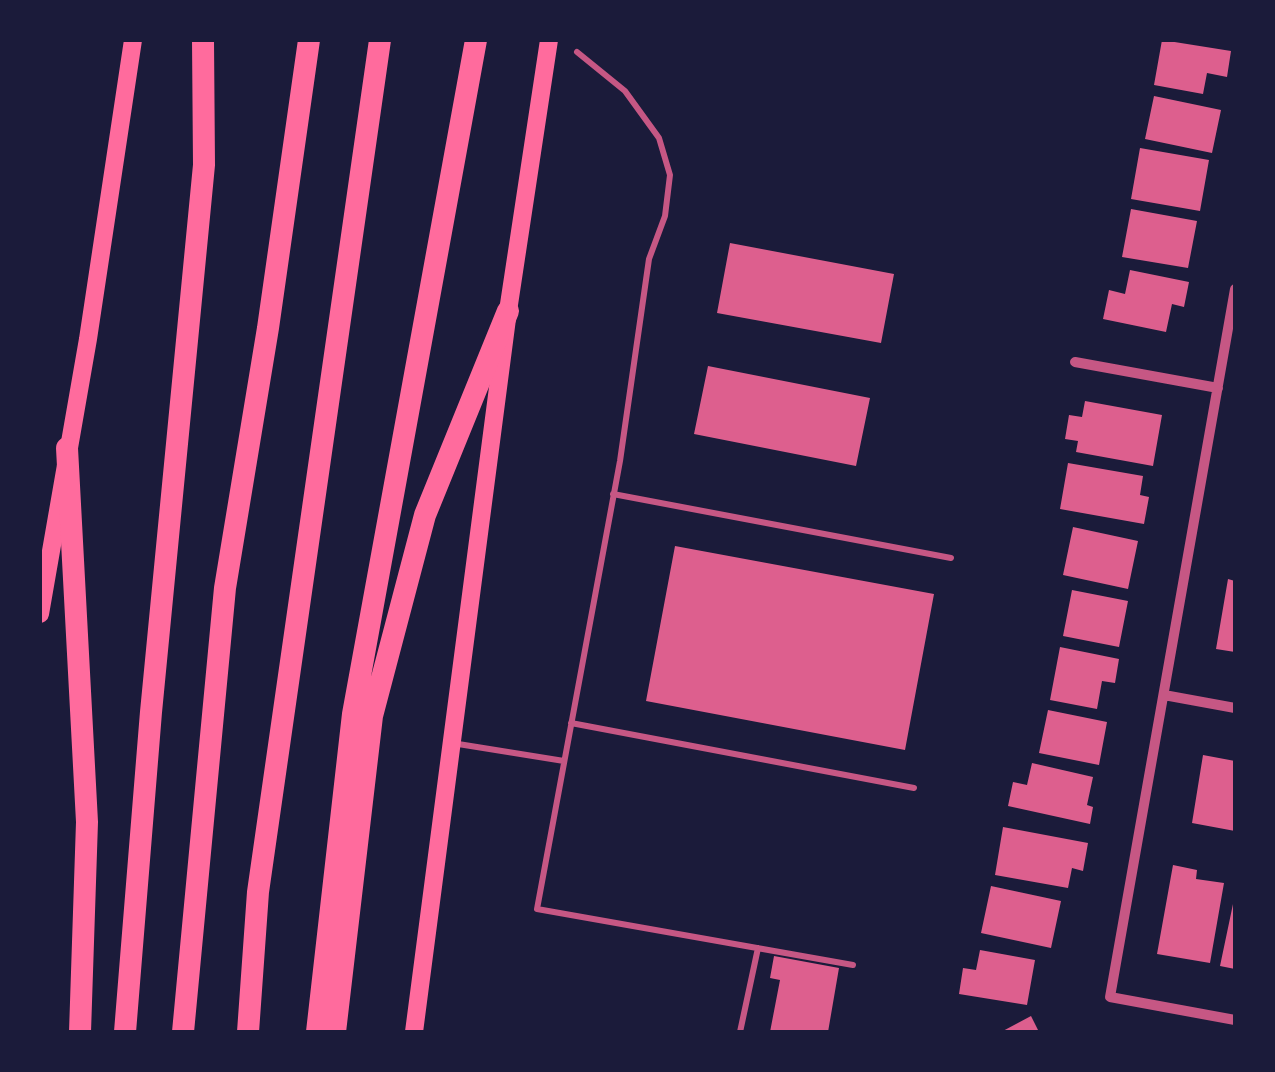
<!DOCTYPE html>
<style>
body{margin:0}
#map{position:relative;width:1275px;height:1072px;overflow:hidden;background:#1b1b3a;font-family:Signika,sans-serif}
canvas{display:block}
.frame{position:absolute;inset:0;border:42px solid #1b1b3a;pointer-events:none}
</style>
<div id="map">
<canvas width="1275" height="1072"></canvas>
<div class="frame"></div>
</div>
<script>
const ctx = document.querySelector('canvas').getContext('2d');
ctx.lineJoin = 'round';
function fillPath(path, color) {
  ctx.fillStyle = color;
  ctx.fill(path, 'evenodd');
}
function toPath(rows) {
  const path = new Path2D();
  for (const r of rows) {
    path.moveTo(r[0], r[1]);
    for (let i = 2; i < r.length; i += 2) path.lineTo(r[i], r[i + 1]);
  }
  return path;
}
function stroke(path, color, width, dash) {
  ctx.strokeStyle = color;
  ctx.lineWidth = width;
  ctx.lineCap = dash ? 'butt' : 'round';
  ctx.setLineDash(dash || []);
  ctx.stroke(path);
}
fillPath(toPath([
 [1162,40,1231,51,1227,77,1207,73,1203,94,1154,85],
 [1154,96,1221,110,1212,153,1145,139],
 [1140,148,1209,160,1200,211,1131,199],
 [1131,209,1197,221,1188,268,1122,257],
 [730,243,894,274,881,343,717,313],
 [1130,270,1189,282,1184,307,1172,304,1166,332,1103,319,1109,290,1125,294],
 [708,366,870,398,856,466,694,434],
 [1085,401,1162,415,1153,466,1076,452,1078,441,1065,439,1069,415,1082,417],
 [1068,463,1143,476,1140,495,1149,497,1144,524,1060,509],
 [1073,527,1138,541,1128,589,1063,575],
 [675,546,934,594,905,750,646,701],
 [1228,579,1235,581,1235,652,1216,649],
 [1072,590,1128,601,1119,647,1063,636],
 [1060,647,1119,659,1115,683,1102,681,1097,709,1050,700],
 [1048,710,1107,722,1099,765,1039,753],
 [1203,755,1235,761,1235,831,1192,823],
 [1032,763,1093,777,1087,805,1093,807,1090,824,1008,806,1013,782,1027,785],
 [1003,827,1088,843,1083,871,1072,868,1068,888,995,875],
 [1173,865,1197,870,1196,879,1224,883,1210,963,1157,954],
 [991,886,1061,901,1051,948,981,933],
 [1233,904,1235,905,1235,969,1220,966],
 [980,950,1035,960,1027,1005,959,994,963,968,976,970],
 [774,956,839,968,828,1032,770,1032,780,980,770,978],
 [1031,1016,1039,1032,1001,1032]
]), '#dd5f8e');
stroke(toPath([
 [577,52,625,91,659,138,670,175,665,216,649,259,620,461,537,909,853,965],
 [613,494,951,558],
 [571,723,914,788],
 [452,743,564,761],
 [740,1032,758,948]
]), '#c65784', 6);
stroke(toPath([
 [1235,289,1110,997,1235,1020],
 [1075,362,1218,388],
 [1164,695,1235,708]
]), '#c65784', 10);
stroke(toPath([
 [40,614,88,339,133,40],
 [414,1032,508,311,549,40]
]), '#ff6b9d', 18);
stroke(toPath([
 [67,448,87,822,80,1032],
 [125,1032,151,712,204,165,203,40],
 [183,1032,225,588,268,328,309,40],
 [248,1032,258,892,380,40],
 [317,1032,353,714,476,40],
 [335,1032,372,716,425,515,508,311]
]), '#ff6b9d', 22);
</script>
